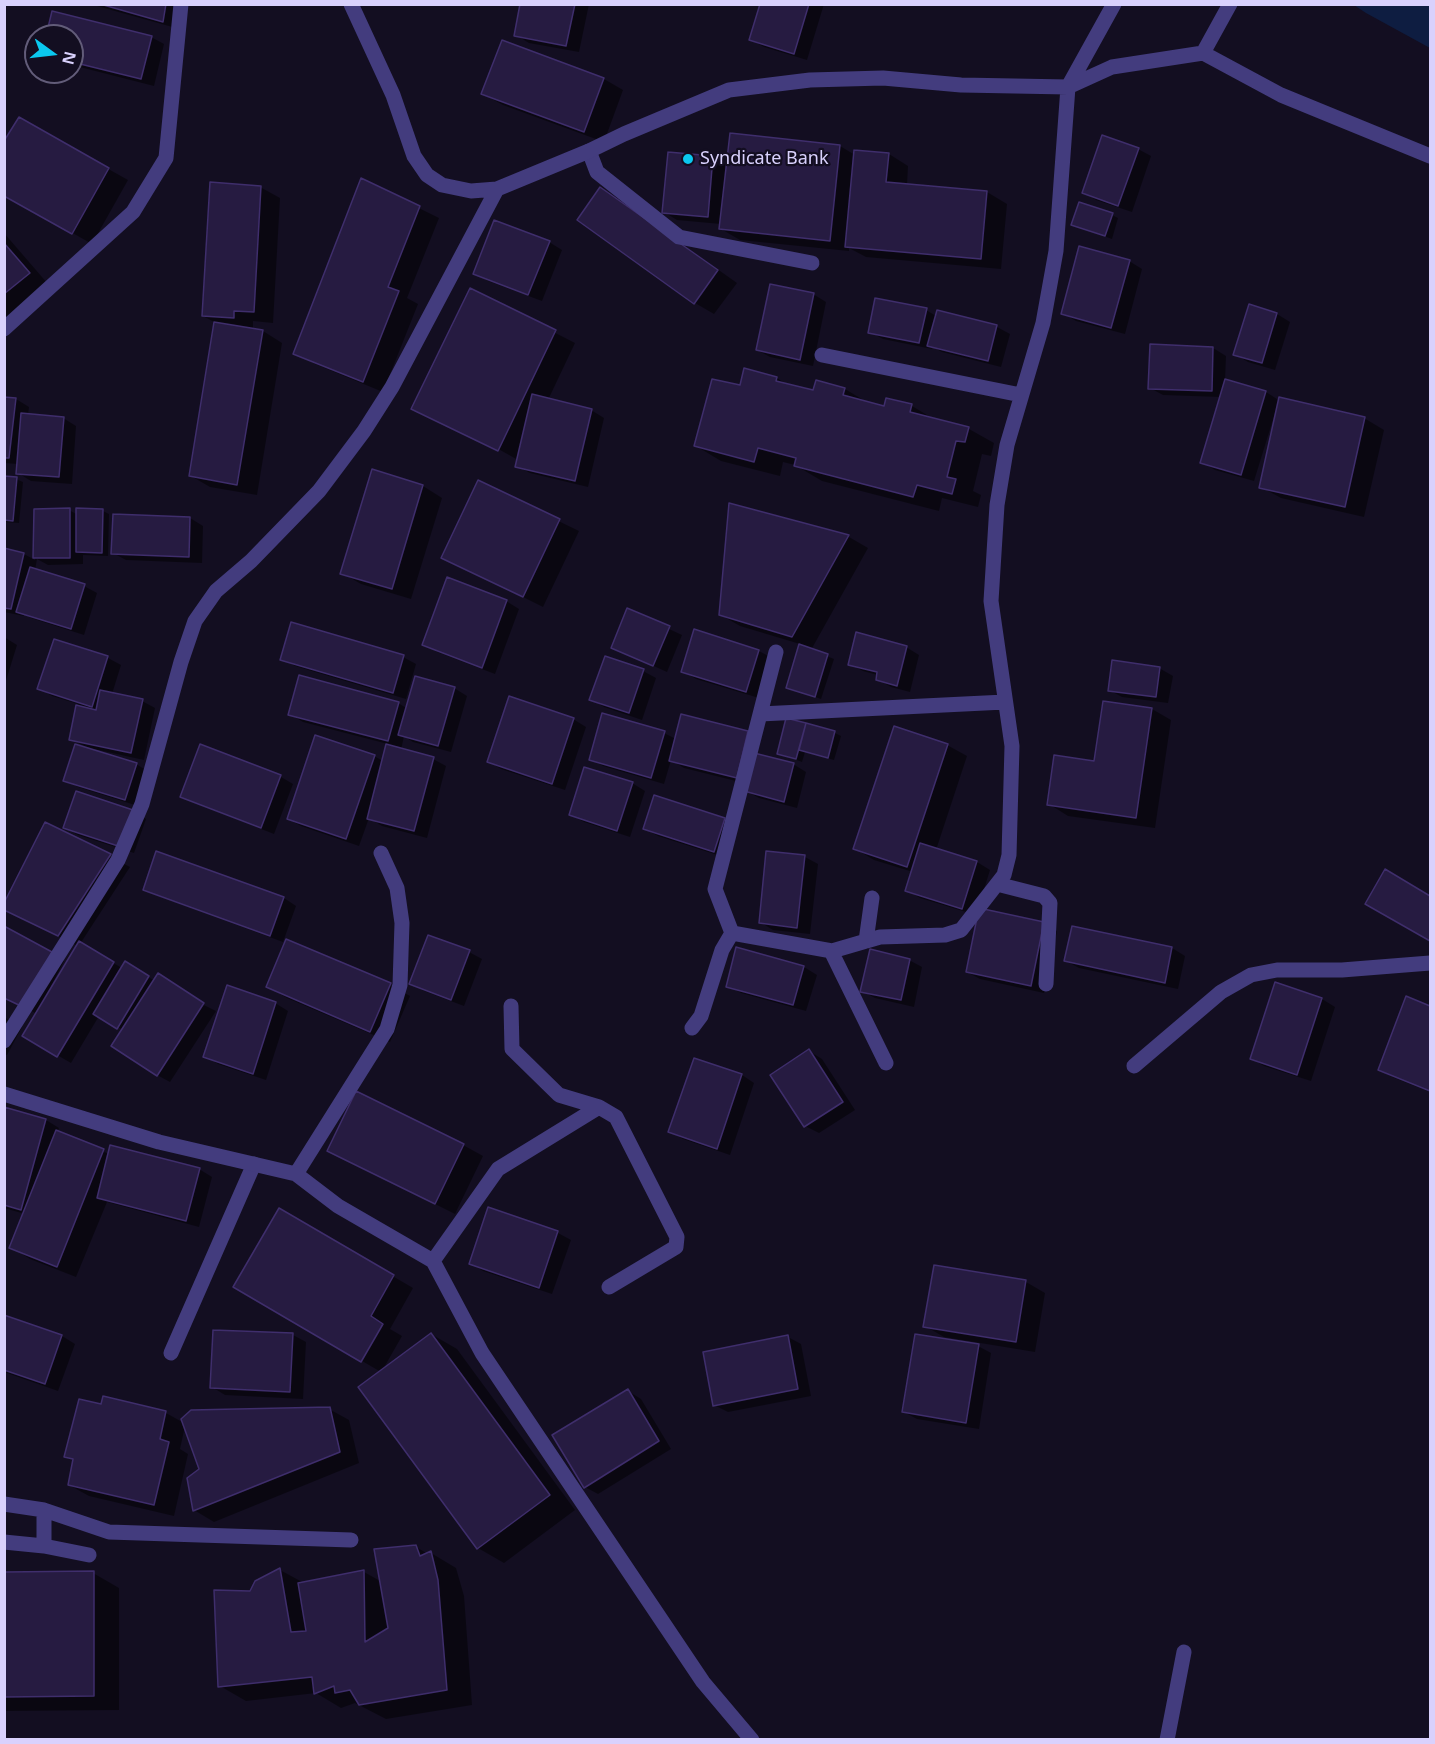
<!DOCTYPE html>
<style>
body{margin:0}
#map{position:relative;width:1435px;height:1744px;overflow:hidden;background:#130e21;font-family:"Noto Sans",sans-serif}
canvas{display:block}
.frame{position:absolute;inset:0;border:6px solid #d9d1fd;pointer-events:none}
.north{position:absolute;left:24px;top:24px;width:60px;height:60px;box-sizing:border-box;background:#130e21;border:2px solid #625c79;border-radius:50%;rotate:105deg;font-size:16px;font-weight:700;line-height:24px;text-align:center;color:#d9d1fd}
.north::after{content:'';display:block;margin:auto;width:21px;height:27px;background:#0bc8ef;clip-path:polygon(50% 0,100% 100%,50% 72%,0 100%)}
</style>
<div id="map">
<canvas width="1435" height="1744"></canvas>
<div class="frame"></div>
<div class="north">N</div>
</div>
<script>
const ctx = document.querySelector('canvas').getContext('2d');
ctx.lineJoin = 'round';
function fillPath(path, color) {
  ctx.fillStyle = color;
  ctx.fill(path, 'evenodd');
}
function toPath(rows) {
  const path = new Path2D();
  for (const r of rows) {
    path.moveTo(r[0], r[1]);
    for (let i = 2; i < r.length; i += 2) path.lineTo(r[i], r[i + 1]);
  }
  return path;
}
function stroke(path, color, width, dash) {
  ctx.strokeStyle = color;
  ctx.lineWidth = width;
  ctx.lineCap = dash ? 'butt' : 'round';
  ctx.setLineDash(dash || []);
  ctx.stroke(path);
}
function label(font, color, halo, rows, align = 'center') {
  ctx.font = font + ' "Noto Sans",sans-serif';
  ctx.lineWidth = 4.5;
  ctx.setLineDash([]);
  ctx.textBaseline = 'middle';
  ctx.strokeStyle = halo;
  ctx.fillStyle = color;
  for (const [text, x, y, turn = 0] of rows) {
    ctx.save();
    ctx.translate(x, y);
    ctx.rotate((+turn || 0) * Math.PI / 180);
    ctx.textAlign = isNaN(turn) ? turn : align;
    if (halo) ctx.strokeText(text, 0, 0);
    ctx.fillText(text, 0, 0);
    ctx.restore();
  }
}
fillPath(toPath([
 [1354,5,1430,5,1430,48,1366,13]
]), '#0e1d41');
fillPath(toPath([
 [90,4,180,4,176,28],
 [522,4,589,4,579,52,529,43,516,35],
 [761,4,824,4,807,60,764,47,751,40],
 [53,13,151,37,164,44,154,86,72,65,72,36,48,36],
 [502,42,604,79,623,90,604,142,503,105,483,94],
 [19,119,128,180,92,244,4,194],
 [840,146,855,155,889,154,908,166,907,185,987,192,1007,204,1001,269,866,257,849,248,849,251,740,240,721,229,721,224,677,220,664,212,713,157,728,166],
 [1138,149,1151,156,1132,212,1096,200,1083,192],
 [362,180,439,218,407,298,418,304,383,392,315,364,295,353],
 [260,187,280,198,273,323,253,321,253,330,263,331,282,343,257,495,210,487,191,476,216,323,203,316],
 [601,188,620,200,737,283,714,314,695,303,579,219],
 [1112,215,1118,218,1112,239,1073,225],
 [4,233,48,284,4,323],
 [549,242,562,250,542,301,488,281,475,273],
 [1129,261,1142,269,1125,334,1076,321,1063,313],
 [471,290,575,343,548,400,591,410,604,418,588,487,530,473,517,466,518,460,493,446,491,448,413,408],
 [813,294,826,302,813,366,770,357,757,350],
 [1250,306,1277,314,1290,322,1275,370,1248,362,1235,354],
 [926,310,936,316,938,312,997,327,1010,334,1001,367,942,352,933,347,932,349,883,339,870,332],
 [1213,348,1226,356,1225,381,1266,392,1280,401,1364,418,1384,430,1364,517,1281,498,1261,487,1277,413,1275,413,1254,481,1215,470,1202,462,1221,397,1163,395,1150,388],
 [745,370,777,378,789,386,814,392,817,382,845,389,870,404,885,407,887,400,912,406,937,421,969,429,994,443,991,456,982,454,973,491,981,495,978,507,942,498,939,511,822,481,795,465,783,462,780,476,721,461,696,446,741,387],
 [4,398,16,399,29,407,28,415,63,418,76,426,72,484,31,481,18,473,18,464,4,463],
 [4,478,16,479,23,482,19,523,4,522],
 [478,482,579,531,543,607,443,557],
 [423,486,442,498,411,599,361,584,342,573],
 [731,505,849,537,868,548,811,650,834,659,821,699,787,687,800,644,740,626,721,615],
 [35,510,69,510,78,515,103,511,109,514,108,556,83,555,83,564,48,565,37,559,35,570,84,586,97,593,84,635,31,618,24,614,24,616,4,612,4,549,24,554,35,560],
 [190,518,203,526,202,563,126,560,113,553],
 [506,601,519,609,495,674,437,652,424,644],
 [628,610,682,635,667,672,612,647],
 [4,637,17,645,4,687],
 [55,641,108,658,121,665,112,694,142,701,155,708,144,760,94,749,94,751,136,764,149,772,138,806,78,787,65,780,84,746,71,739,78,704,52,696,39,688],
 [906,647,919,655,910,692,891,687,877,679,878,675,863,671,850,664],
 [759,651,772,658,759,698,696,679,683,671],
 [403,657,416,664,406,699,295,666,282,659],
 [1159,668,1173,676,1168,703,1122,697,1109,690],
 [643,671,656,678,642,720,604,707,591,699],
 [454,688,467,696,451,752,413,742,404,736,401,750,433,759,446,766,427,838,382,826,369,818,359,846,301,826,288,819,374,756,383,761,388,744,303,722,290,714,398,703,408,709],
 [1152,709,1171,720,1155,828,1068,816,1049,804,1096,763],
 [573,719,586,727,565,790,501,769,488,761],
 [787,720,835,733,841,736,834,760,805,752,802,762,778,753],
 [664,733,676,739,793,764,806,772,797,808,759,798,746,791,748,784,684,768,671,760,664,784,603,766,590,759],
 [947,745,967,756,936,850,977,862,990,870,976,915,920,898,907,890,913,872,874,860,854,848],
 [201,746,281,777,293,784,274,834,195,803,182,796],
 [632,783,645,791,630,837,584,822,571,815],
 [133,811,146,819,134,853,78,835,65,828],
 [724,819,737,826,727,858,658,836,645,829],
 [46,824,130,867,80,944,122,968,125,963,155,981,216,1011,170,1082,157,1075,123,1030,99,1016,71,1063,24,1036,37,1014,4,996,52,953,64,961,51,986,53,987,78,946,4,909],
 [805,857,818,864,810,934,773,930,760,922],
 [1386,872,1430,897,1430,939,1367,903],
 [145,889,284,898,296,906,283,942,158,896],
 [1044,924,1057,931,1044,993,980,979,967,972],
 [1073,927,1172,948,1185,956,1178,989,1079,968,1066,961],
 [287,941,390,985,410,996,390,1042,287,998,268,987],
 [469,952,482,959,464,1006,424,991,411,984],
 [909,960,922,967,914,1007,875,998,862,991],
 [804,967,817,975,806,1011,741,993,728,986],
 [1276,984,1322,999,1335,1007,1311,1081,1264,1066,1252,1059],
 [1407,998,1430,1007,1430,1092,1392,1077,1379,1070],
 [275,1003,288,1011,266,1080,218,1064,205,1056],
 [4,1017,22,1027,7,1055,4,1054],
 [809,1051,822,1059,855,1110,819,1133,805,1126],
 [742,1075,754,1083,730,1155,683,1139,670,1132],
 [4,1111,46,1120,59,1128,57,1132,109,1154,199,1169,212,1177,199,1227,107,1202,76,1277,30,1259,11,1247,25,1214,4,1208],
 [463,1145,483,1156,455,1214,329,1151],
 [489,1209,558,1233,571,1240,552,1294,483,1271,471,1263],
 [280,1210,413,1288,390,1329,402,1336,382,1371,431,1334,457,1349,575,1510,504,1563,478,1548,381,1372,235,1287],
 [1026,1282,1045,1293,1035,1352,944,1337,925,1326],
 [4,1317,62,1336,75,1344,58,1391,4,1372],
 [293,1335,306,1342,303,1399,225,1395,212,1387],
 [788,1337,801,1344,811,1396,728,1412,714,1405],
 [978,1346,991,1353,979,1429,917,1419,904,1412],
 [628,1391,641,1399,671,1449,598,1494,585,1487],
 [104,1398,166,1413,184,1423,329,1409,349,1420,359,1463,214,1522,194,1510,201,1469,185,1426,180,1449,188,1454,174,1516,89,1496,69,1485,75,1461,66,1456,102,1406],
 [416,1547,428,1554,431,1553,456,1568,464,1596,472,1705,386,1719,355,1703,341,1708,316,1693,246,1701,220,1686,256,1582,280,1570,304,1583,364,1572,382,1582],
 [4,1573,93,1573,119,1588,119,1710,4,1711]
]), '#0007');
const building = toPath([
 [100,4,166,4,163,22,100,4],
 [520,4,575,4,566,46,514,36,520,4],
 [760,4,809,4,794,54,749,40,760,4],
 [52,11,152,36,141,79,72,62,72,36,46,36,52,11],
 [502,40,604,78,584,132,481,94,502,40],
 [19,117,109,168,72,234,4,196,4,141,19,117],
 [730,133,840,145,830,241,719,229,730,133],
 [1102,135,1139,148,1118,206,1082,193,1102,135],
 [854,150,889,153,886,182,987,191,981,259,845,247,854,150],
 [668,152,713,156,708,217,662,213,668,152],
 [361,178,420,206,388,287,399,291,363,382,293,354,361,178],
 [210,182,261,186,254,312,234,311,234,318,202,316,210,182],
 [600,187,718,270,694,304,577,220,600,187],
 [1079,202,1113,213,1105,236,1071,225,1079,202],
 [494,220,550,241,528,295,473,274,494,220],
 [4,243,30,273,4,294,4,243],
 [1079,246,1130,260,1111,328,1061,314,1079,246],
 [770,284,814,293,800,360,756,350,770,284],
 [470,288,556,330,498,451,411,409,470,288],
 [875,298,927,308,919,343,868,333,875,298],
 [1249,304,1277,313,1262,363,1233,355,1249,304],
 [937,310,997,325,988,361,927,346,937,310],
 [214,322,263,330,237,485,189,476,214,322],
 [1150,344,1213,347,1212,391,1148,389,1150,344],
 [744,368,777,377,776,381,813,390,816,380,845,388,843,395,884,406,886,398,912,404,910,412,969,427,965,442,956,441,947,477,956,479,952,494,917,485,913,497,794,466,796,458,758,448,754,462,694,446,712,379,740,385,744,368],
 [1225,379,1266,391,1241,475,1200,463,1225,379],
 [532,394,592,409,575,481,515,467,532,394],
 [4,397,16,398,9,458,4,458,4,397],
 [1279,397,1365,417,1345,507,1259,488,1279,397],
 [21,413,64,417,59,477,16,474,21,413],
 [372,469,423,485,392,589,340,574,372,469],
 [4,476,17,477,13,521,4,520,4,476],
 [478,480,560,519,523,597,441,558,478,480],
 [729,503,849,535,792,637,719,615,729,503],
 [70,508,70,558,33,558,34,509,70,508],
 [76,508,103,509,102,553,76,552,76,508],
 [113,514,190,517,189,557,111,554,113,514],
 [4,548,24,553,11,609,4,608,4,548],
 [30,567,85,584,71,629,16,612,30,567],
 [447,577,507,600,482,668,422,645,447,577],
 [627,608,670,626,653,666,611,648,627,608],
 [291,622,404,655,393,693,280,660,291,622],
 [694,629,759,650,746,692,681,672,694,629],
 [856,632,907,646,897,686,876,680,877,672,848,665,856,632],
 [54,639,108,656,92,707,37,689,54,639],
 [799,644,828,654,815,697,786,688,799,644],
 [605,656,644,669,629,713,589,700,605,656],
 [1112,660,1160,667,1156,697,1108,691,1112,660],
 [299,675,399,702,388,741,288,715,299,675],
 [415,676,455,687,438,746,398,735,415,676],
 [100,690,143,699,131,753,69,740,76,705,96,710,100,690],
 [509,696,574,718,552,784,487,762,509,696],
 [1103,701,1152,708,1136,818,1047,805,1054,755,1094,761,1103,701],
 [602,713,665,731,651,778,589,760,602,713],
 [681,714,748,731,737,778,669,761,681,714],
 [786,718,806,723,796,759,777,754,786,718],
 [806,723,835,731,828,758,799,750,806,723],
 [894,726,948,744,907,867,853,849,894,726],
 [315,735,375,755,346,839,287,819,315,735],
 [75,744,137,763,125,800,63,781,75,744],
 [200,744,281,775,261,828,180,797,200,744],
 [386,744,434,757,414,831,367,819,386,744],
 [754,753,794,763,784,802,744,791,754,753],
 [584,767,633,782,617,831,569,815,584,767],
 [76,791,133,810,121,847,63,828,76,791],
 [654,795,725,818,714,852,643,829,654,795],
 [45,822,111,854,58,936,4,910,4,903,45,822],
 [920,843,977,861,962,909,905,891,920,843],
 [156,851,284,897,270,936,143,890,156,851],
 [766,851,805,855,797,928,759,923,766,851],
 [1385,869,1430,896,1430,941,1365,904,1385,869],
 [979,908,1044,922,1031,986,966,972,979,908],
 [4,926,52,952,23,1007,4,998,4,926],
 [1072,926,1172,947,1165,983,1064,961,1072,926],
 [428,935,470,950,451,1000,409,984,428,935],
 [286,939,391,983,370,1032,266,987,286,939],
 [79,941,114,962,57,1057,22,1036,79,941],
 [736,947,804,966,793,1005,726,987,736,947],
 [870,949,910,959,901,1000,860,992,870,949],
 [125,961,149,976,117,1029,93,1014,125,961],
 [158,973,204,1003,157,1076,111,1046,158,973],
 [1275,982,1322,998,1297,1075,1250,1059,1275,982],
 [227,985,276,1002,253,1074,203,1057,227,985],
 [1406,996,1430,1006,1430,1091,1378,1070,1406,996],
 [809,1049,843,1102,804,1127,770,1075,809,1049],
 [694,1058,742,1074,717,1149,668,1132,694,1058],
 [356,1091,464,1144,435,1204,327,1151,356,1091],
 [4,1107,46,1119,21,1210,4,1205,4,1107],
 [56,1130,104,1149,57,1267,9,1248,56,1130],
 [110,1145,200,1168,186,1221,97,1198,110,1145],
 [488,1207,558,1231,539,1288,469,1264,488,1207],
 [279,1208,394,1275,371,1316,383,1324,361,1362,233,1287,279,1208],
 [934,1265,1026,1280,1016,1342,923,1327,934,1265],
 [4,1315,62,1335,45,1384,4,1370,4,1315],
 [213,1330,293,1333,290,1392,210,1388,213,1330],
 [431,1333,550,1495,477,1549,358,1387,431,1333],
 [915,1334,979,1344,966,1423,902,1412,915,1334],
 [788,1335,798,1389,713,1406,703,1352,788,1335],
 [628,1389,659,1441,584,1488,552,1435,628,1389],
 [103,1396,166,1411,160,1439,169,1442,154,1505,68,1485,73,1459,64,1457,79,1399,101,1404,103,1396],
 [330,1407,340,1452,193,1511,187,1478,199,1469,181,1419,191,1410,330,1407],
 [416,1545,420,1556,431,1551,438,1580,447,1690,359,1705,350,1690,335,1693,334,1686,314,1694,312,1677,218,1687,214,1590,250,1591,255,1581,280,1568,291,1632,306,1631,298,1583,364,1570,365,1642,388,1628,374,1549,416,1545],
 [94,1571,94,1696,4,1697,4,1572,94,1571]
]);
fillPath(building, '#261b41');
stroke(building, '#3f2e6c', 1.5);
stroke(toPath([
 [589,151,597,172,679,237,812,263],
 [171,1353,254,1164]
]), '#433c7e', 15);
stroke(toPath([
 [351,4,393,95,414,156,427,175,442,185,471,191,497,189,589,151,624,134,729,90,810,80,883,78,961,85,1068,87,1112,67,1203,53,1281,95,1430,156],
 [1203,53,1230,4],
 [4,329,133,212,166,158,181,4],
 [822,355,1021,395],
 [776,652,715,889,732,933,832,951,880,937,945,935,961,930,1004,875,1009,855,1012,746,991,601,997,505,1007,445,1043,323,1056,251,1068,87,1114,4],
 [760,714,1005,702],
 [997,884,1044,896,1050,903,1046,984],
 [866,941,872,898],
 [831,951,886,1063],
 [692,1028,701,1016,722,950,732,933],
 [4,1041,118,860,142,804,181,662,195,621,216,591,251,561,319,491,364,431,392,387,497,189],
 [1134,1066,1221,992,1251,975,1277,970,1342,970,1430,963],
 [4,1094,159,1142,296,1174,338,1206,433,1261,482,1353,703,1682,752,1740],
 [599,1107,616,1117,677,1237,676,1247,609,1287],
 [296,1174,387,1029,400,985,402,923,397,888,381,853],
 [433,1261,498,1169,599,1107,559,1095,512,1049,511,1006],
 [4,1504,44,1510,109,1532,351,1540],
 [44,1510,44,1546,89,1555],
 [4,1542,44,1546],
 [1167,1740,1184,1652]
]), '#433c7e', 15);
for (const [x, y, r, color] of [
 [688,159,6,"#0bc8ef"]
]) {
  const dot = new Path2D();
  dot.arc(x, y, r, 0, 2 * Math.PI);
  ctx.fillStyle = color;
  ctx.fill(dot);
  stroke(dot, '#130e21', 2);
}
label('18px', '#d9d1fd', '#130e21', [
 ["Syndicate Bank",700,159]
], 'left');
</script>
